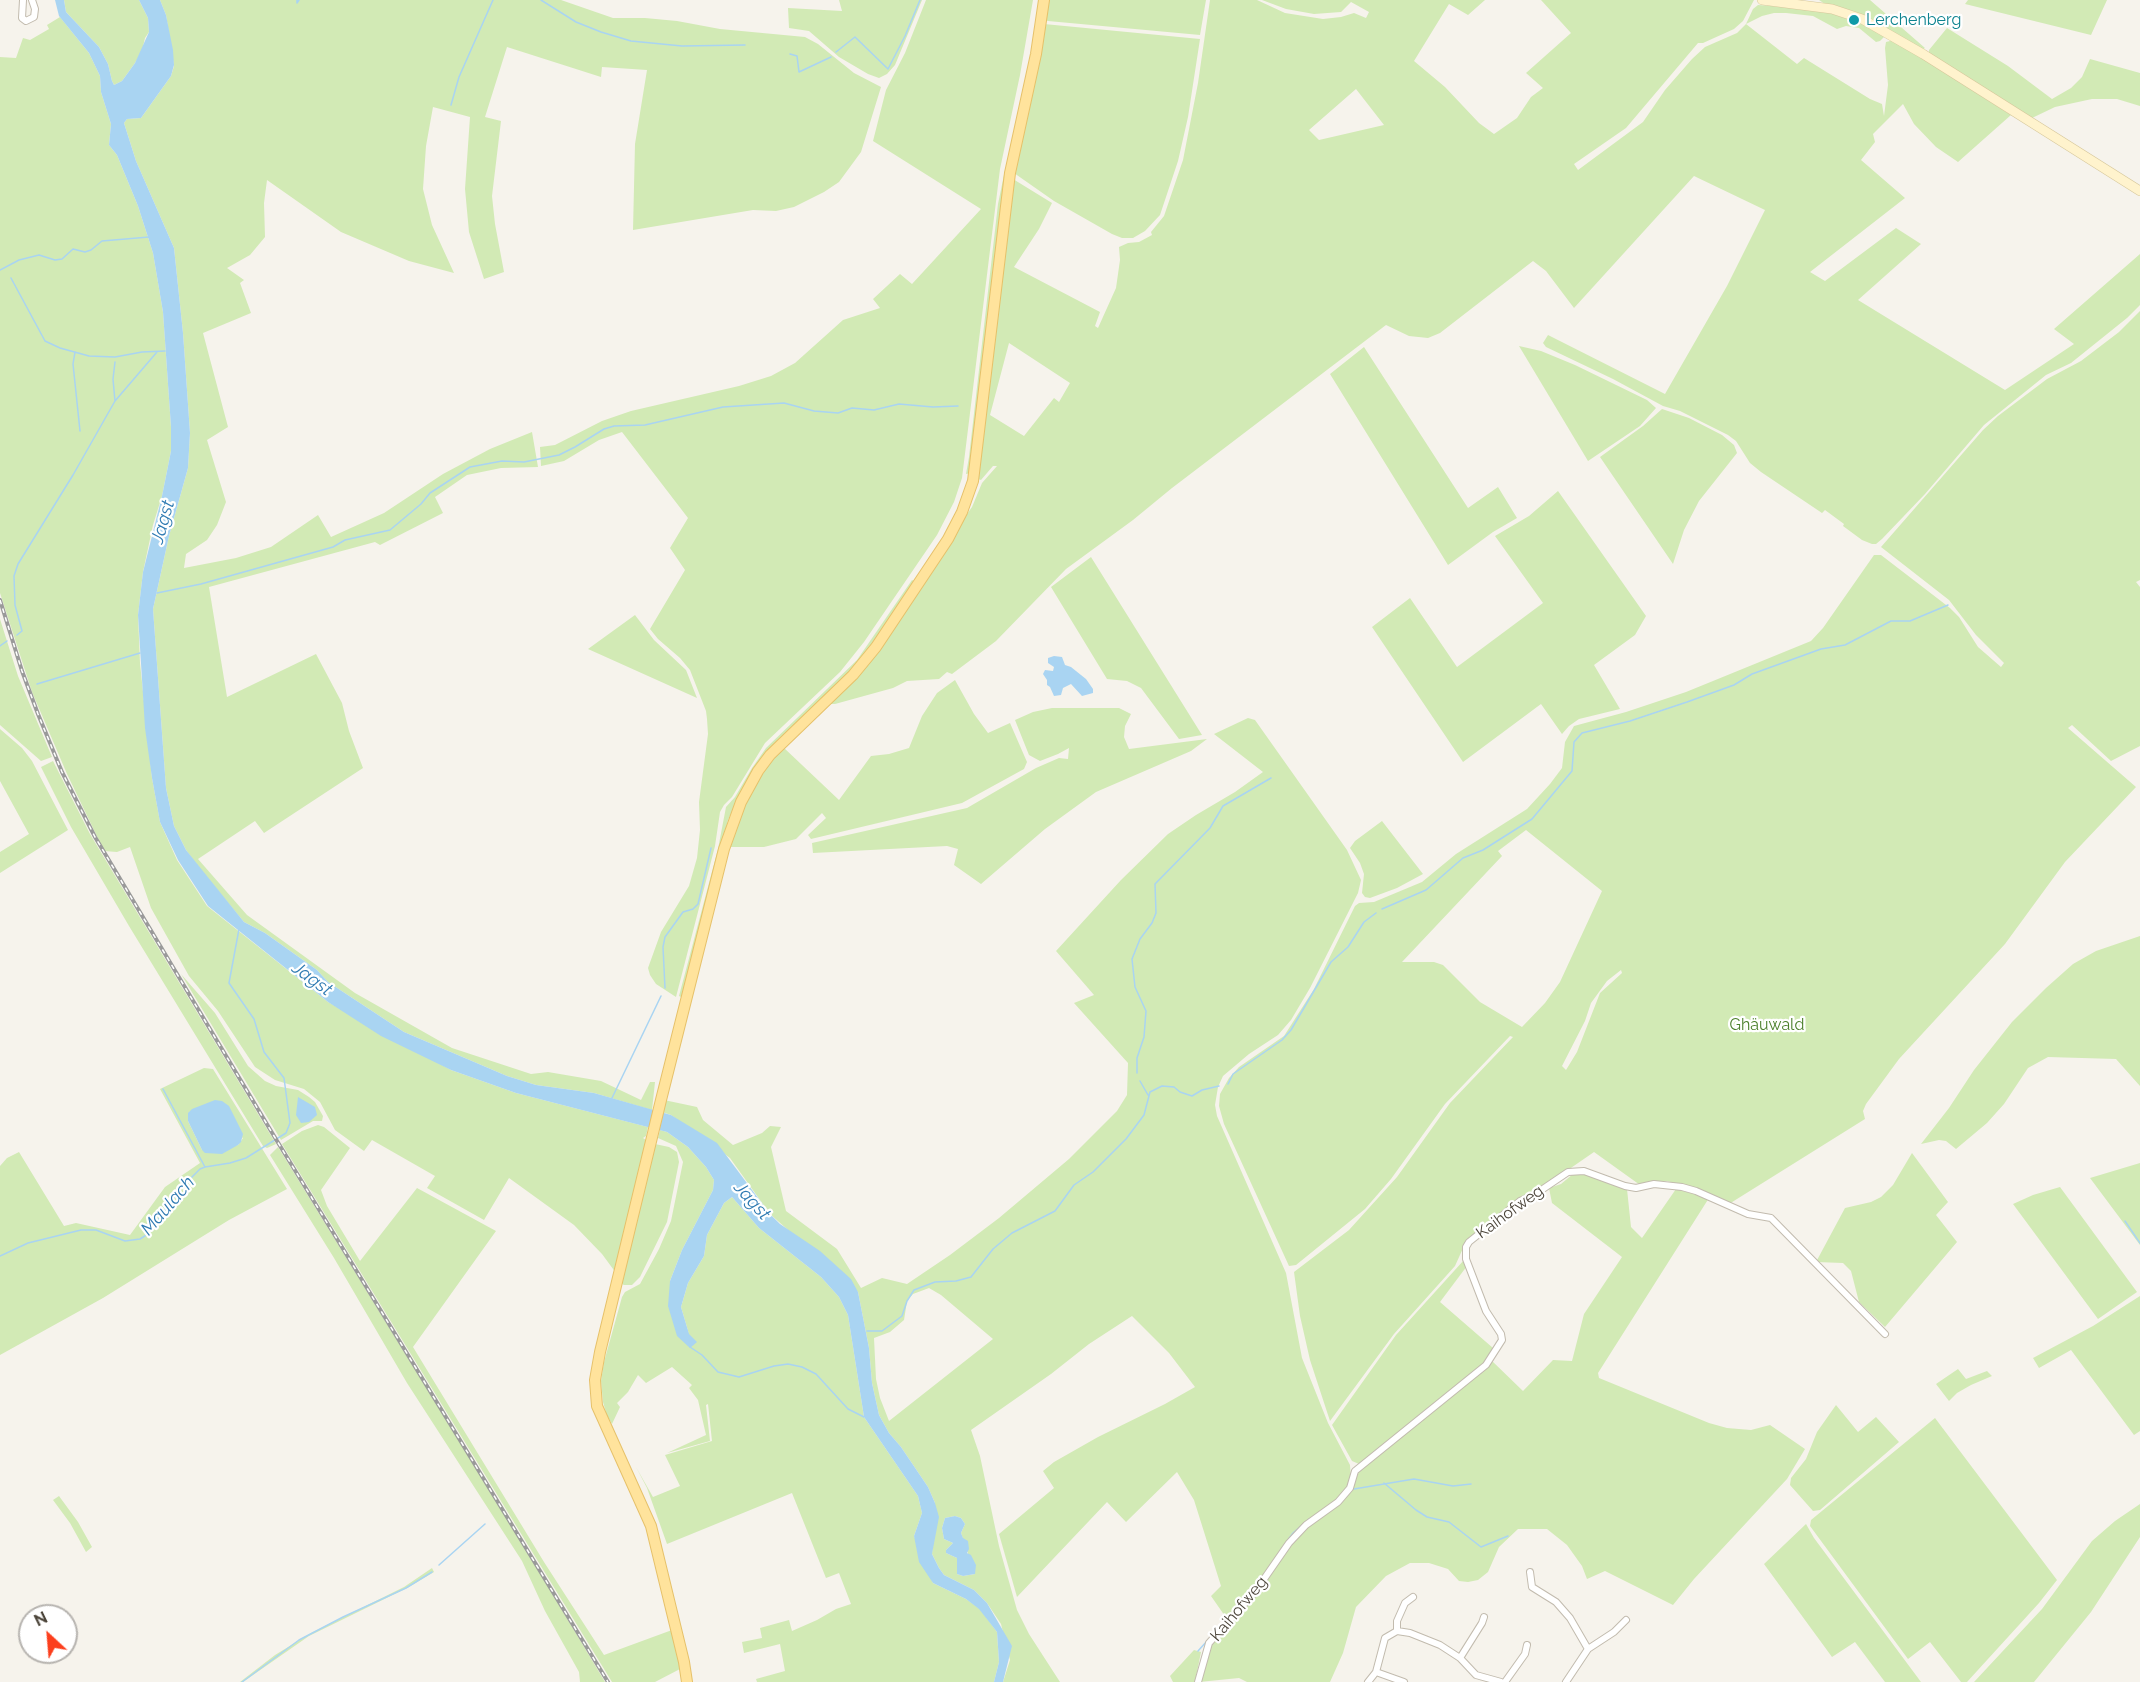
<!DOCTYPE html>
<meta charset="utf-8">
<style>
body{margin:0}
#map{position:relative;width:2140px;height:1682px;overflow:hidden;background:#f6f3ec;font-family:Raleway,sans-serif}
canvas{display:block}
.north{position:absolute;left:18px;top:1604px;width:60px;height:60px;box-sizing:border-box;background:#fff;border:2px solid #b7b4b0;border-radius:50%;rotate:334deg;font-size:16px;font-weight:700;line-height:24px;text-align:center;color:#4b4439}
.north::after{content:'';display:block;margin:auto;width:21px;height:27px;background:#fc3f1d;clip-path:polygon(50% 0,100% 100%,50% 72%,0 100%)}
</style>
<div id="map">
<canvas width="2140" height="1682"></canvas>
<div class="north">N</div>
</div>
<script>
const ctx = document.querySelector('canvas').getContext('2d');
ctx.lineJoin = 'round';
function fillPath(path, color) {
  ctx.fillStyle = color;
  ctx.fill(path, 'evenodd');
}
function toPath(rows) {
  const path = new Path2D();
  for (const r of rows) {
    path.moveTo(r[0], r[1]);
    for (let i = 2; i < r.length; i += 2) path.lineTo(r[i], r[i + 1]);
  }
  return path;
}
function stroke(path, color, width, dash) {
  ctx.strokeStyle = color;
  ctx.lineWidth = width;
  ctx.lineCap = dash ? 'butt' : 'round';
  ctx.setLineDash(dash || []);
  ctx.stroke(path);
}
function label(font, color, halo, rows, align = 'center') {
  ctx.font = font + ' Raleway,sans-serif';
  ctx.lineWidth = 4.5;
  ctx.setLineDash([]);
  ctx.textBaseline = 'middle';
  ctx.strokeStyle = halo;
  ctx.fillStyle = color;
  for (const [text, x, y, turn = 0] of rows) {
    ctx.save();
    ctx.translate(x, y);
    ctx.rotate((+turn || 0) * Math.PI / 180);
    ctx.textAlign = isNaN(turn) ? turn : align;
    if (halo) ctx.strokeText(text, 0, 0);
    ctx.fillText(text, 0, 0);
    ctx.restore();
  }
}
fillPath(toPath([
 [64,0,139,0,148,18,149,32,145,38,142,51,135,63,122,81,114,85,112,81,108,64,99,47,66,12],
 [160,0,561,0,613,18,645,18,677,21,720,29,805,37,818,44,854,73,881,87,861,152,839,182,824,192,794,207,776,211,753,210,633,230,635,144,647,70,602,67,601,77,507,47,485,117,501,121,492,196,495,224,504,272,484,279,469,232,465,189,470,117,433,107,426,146,423,189,432,225,454,273,409,261,341,232,267,180,264,203,265,237,250,255,227,268,244,280,240,283,251,313,203,333,228,427,207,440,226,502,217,525,207,540,186,554,184,568,236,558,271,547,318,515,331,537,384,513,443,474,490,449,532,432,538,467,501,468,467,475,435,497,443,513,380,545,375,542,209,587,227,697,316,654,342,703,349,731,363,768,264,833,255,821,198,859,247,915,355,993,452,1048,531,1074,548,1072,601,1081,641,1100,650,1082,655,1082,652,1110,594,1093,536,1085,507,1076,404,1032,328,982,317,970,265,933,244,922,199,868,186,850,174,826,166,788,153,609,169,536,188,468,190,433,183,333,174,248,136,161,124,123,127,119,141,118,171,76,174,66,166,15],
 [839,0,922,0,895,65,887,74,879,78,868,74,839,57,809,31,789,28,788,8,842,11],
 [926,0,1033,0,1020,75,1000,169,962,478,954,502,937,535,864,642,840,672,765,743,732,797,724,805,720,812,715,846,676,997,656,984,650,975,648,968,661,932,689,886,697,858,700,830,699,802,708,734,707,719,706,711,690,670,680,658,658,639,650,629,685,570,670,548,688,518,622,432,599,440,564,461,541,466,540,447,555,445,602,421,631,411,739,386,771,376,795,363,843,320,880,308,873,299,900,274,912,284,981,209,873,141,886,90,905,53],
 [1047,0,1206,0,1200,35,1048,21,1045,20],
 [1210,0,1257,0,1285,13,1323,19,1341,17,1354,13,1366,18,1369,12,1351,2,1341,12,1314,14,1286,9,1262,0,1485,0,1468,15,1449,4,1414,61,1445,87,1479,123,1494,134,1517,118,1531,97,1543,88,1526,73,1571,33,1541,0,1754,0,1743,21,1734,29,1703,43,1698,43,1626,128,1574,164,1578,170,1643,122,1665,90,1692,59,1705,47,1737,33,1746,24,1753,9,1758,5,1814,9,1845,15,1883,33,1884,37,1880,41,1876,42,1859,28,1846,26,1837,29,1813,16,1786,13,1774,13,1762,16,1746,24,1797,64,1804,58,1870,99,1882,104,1884,116,1888,85,1885,48,1886,42,1894,40,2011,115,1958,162,1936,147,1914,124,1903,104,1873,134,1875,142,1861,160,1905,198,1810,272,1825,281,1896,228,1921,244,1858,300,2005,390,2074,344,2054,329,2140,254,2140,305,2127,318,2071,363,2046,375,1984,425,1925,494,1882,539,1876,544,1872,544,1862,540,1843,526,1844,524,1825,510,1822,513,1761,472,1750,463,1736,441,1728,435,1680,411,1663,406,1613,379,1546,347,1543,343,1548,335,1665,394,1727,286,1765,210,1694,176,1574,308,1546,271,1533,261,1440,333,1428,338,1409,336,1386,325,1172,488,1133,520,1066,569,996,641,952,674,947,672,939,679,907,681,893,688,835,704,829,704,972,507,982,483,997,466,993,466,981,480,978,479,1013,179,1052,203,1039,229,1014,267,1100,312,1095,326,1098,328,1116,288,1120,260,1119,247,1128,243,1139,242,1152,235,1151,232,1164,216,1183,160,1198,83],
 [1356,89,1384,125,1319,140,1309,130],
 [1009,343,1070,383,1059,402,1054,398,1024,436,990,415],
 [1819,0,1870,0,1925,48,1922,50,1863,15,1825,4],
 [1968,0,2107,0,2091,35,1965,4],
 [60,17,89,53,100,76,101,92,111,124,109,145,117,155,138,206,153,253,163,312,171,427,171,451,162,496,153,525,143,572,138,615,140,663,152,778,160,822,177,860,207,906,328,1002,451,1070,516,1093,648,1127,646,1136,643,1138,646,1140,616,1273,602,1254,574,1225,509,1178,484,1220,427,1188,435,1176,372,1140,364,1151,335,1130,320,1102,304,1089,275,1080,255,1067,218,1011,189,976,151,908,130,847,117,852,104,851,67,774,32,692,0,593,0,57,16,58,23,38,30,40,49,29,47,25],
 [1044,24,1200,39,1188,117,1178,161,1160,215,1145,231,1133,238,1122,238,1112,234,1054,201,1014,173],
 [1947,28,2008,66,2052,99,2071,88,2082,77,2090,59,2140,73,2140,106,2117,99,2092,99,2055,107,2032,118,1929,55,1929,50],
 [1005,170,1007,170,971,473,966,474,969,457,998,204],
 [2140,311,2140,580,2136,582,2140,587,2140,746,2111,761,2072,725,2068,728,2136,787,2065,862,2005,944,1899,1059,1866,1104,1863,1111,1865,1119,1729,1204,1686,1186,1667,1181,1640,1185,1594,1152,1481,1230,1464,1246,1455,1266,1394,1334,1330,1421,1310,1360,1300,1316,1294,1272,1349,1230,1397,1177,1450,1103,1513,1037,1510,1036,1445,1104,1391,1179,1365,1209,1296,1265,1289,1266,1224,1124,1219,1106,1220,1094,1229,1078,1239,1067,1284,1036,1314,989,1355,906,1359,903,1374,902,1422,882,1456,854,1527,809,1550,784,1562,768,1565,742,1574,726,1626,712,1686,692,1811,641,1823,628,1874,555,1881,555,1950,608,1959,617,1978,647,2001,667,2004,663,1976,635,1949,600,1881,547,1983,430,1998,416,2047,379,2081,361,2119,332],
 [1526,830,1602,891,1560,982,1545,1003,1522,1027,1480,1002,1443,965,1434,962,1402,962,1502,856,1498,851],
 [1621,970,1622,973,1600,993,1577,1052,1566,1070,1562,1066,1585,1021,1591,1003,1607,981],
 [1519,346,1541,351,1575,365,1647,400,1656,408,1640,426,1588,461],
 [1364,347,1468,508,1498,487,1517,518,1493,532,1448,565,1330,374],
 [1662,409,1689,418,1722,435,1734,445,1737,453,1699,501,1684,530,1673,564,1600,457,1643,426],
 [1558,491,1646,616,1635,635,1594,665,1620,709,1579,719,1569,726,1562,734,1541,704,1463,762,1372,627,1410,598,1457,667,1543,603,1495,536,1529,516],
 [1091,557,1202,735,1179,739,1141,688,1127,681,1107,679,1051,587],
 [912,580,914,581,865,656,738,798,728,820,685,992,681,997,679,996,718,849,726,807,735,797,752,768,766,748,857,660],
 [635,615,654,640,686,670,697,698,588,649],
 [0,619,18,676,52,757,41,761,0,725],
 [955,680,974,714,988,733,1010,723,1027,762,1024,769,962,803,811,839,808,835,826,818,822,813,796,839,764,847,731,847,730,840,736,822,764,770,783,747,839,800,871,756,889,754,909,748,922,716,937,693],
 [1052,708,1119,708,1131,714,1125,726,1124,737,1129,749,1207,739,1191,751,1096,792,1045,829,981,884,954,865,958,849,947,846,813,853,812,843,967,808,1036,768,1059,758,1068,759,1069,748,1058,754,1040,761,1029,755,1015,720,1033,712],
 [1248,718,1255,720,1347,850,1361,880,1358,893,1310,988,1291,1020,1278,1035,1249,1054,1223,1076,1218,1087,1215,1105,1217,1116,1286,1273,1302,1358,1328,1423,1350,1465,1351,1479,1346,1490,1334,1504,1295,1531,1249,1595,1227,1619,1211,1596,1221,1586,1194,1500,1177,1472,1126,1522,1107,1502,1017,1597,999,1534,1054,1488,1043,1471,1054,1462,1098,1437,1165,1404,1195,1387,1169,1353,1132,1316,1089,1344,1051,1374,971,1430,980,1456,999,1546,1017,1610,1029,1634,1060,1682,1003,1682,1010,1660,1001,1624,987,1603,974,1590,944,1575,939,1568,932,1554,935,1503,928,1487,901,1447,889,1433,879,1415,872,1383,869,1348,858,1292,770,1214,730,1158,671,1115,662,1112,664,1100,697,1107,703,1120,733,1145,762,1133,770,1126,781,1127,771,1147,786,1211,837,1249,861,1288,882,1278,907,1284,950,1255,999,1218,1069,1159,1117,1111,1127,1095,1128,1063,1074,1003,1094,995,1056,951,1121,880,1168,834,1196,815,1235,792,1263,772,1214,734],
 [929,1288,941,1295,993,1339,889,1421,880,1398,876,1379,874,1338,890,1332,904,1320,907,1301,913,1294],
 [955,1516,961,1518,965,1524,961,1533,975,1574,963,1576,957,1574,957,1558,946,1553,946,1550,953,1543,944,1539,942,1528,945,1518],
 [0,729,22,748,32,761,68,830,0,873,0,852,29,834,0,781],
 [53,761,90,834,276,1144,267,1148,263,1146,129,926,71,827,41,767],
 [1382,821,1423,874,1397,888,1370,898,1365,897,1362,893,1364,874,1360,863,1350,848,1355,841],
 [2140,936,2140,1086,2116,1059,2048,1057,2028,1068,2004,1104,1987,1123,1956,1149,1946,1141,1939,1140,1921,1144,1949,1108,1974,1070,2012,1022,2046,988,2073,964,2096,951],
 [181,974,215,1013,248,1066,265,1081,276,1086,298,1090,309,1097,315,1102,323,1116,322,1121,313,1121,281,1140],
 [204,1068,213,1069,287,1189,229,1220,103,1298,0,1355,0,1166,7,1158,19,1152,64,1226,76,1223,130,1235,165,1187,200,1163,160,1089],
 [190,1111,243,1138,241,1141,238,1145,202,1150,188,1121],
 [318,1125,324,1127,350,1148,321,1190,327,1206,360,1261,417,1188,496,1231,413,1347,544,1562,604,1655,672,1630,680,1669,655,1682,612,1682,282,1144,302,1131],
 [660,1130,667,1132,688,1147,706,1167,714,1180,713,1190,682,1250,670,1281,689,1334,681,1307,688,1283,704,1256,707,1235,724,1203,732,1197,759,1228,821,1277,839,1297,848,1315,864,1417,918,1496,922,1513,914,1536,933,1583,966,1599,980,1609,997,1632,999,1662,994,1682,757,1682,756,1679,785,1671,780,1644,744,1653,742,1642,762,1638,760,1628,789,1620,792,1631,817,1620,836,1609,851,1604,839,1573,826,1578,792,1493,667,1544,647,1488,636,1467,653,1497,680,1486,665,1455,712,1441,708,1404,706,1405,710,1441,667,1453,706,1435,698,1400,689,1388,692,1385,672,1367,646,1383,638,1375,628,1392,617,1403,620,1407,612,1424,607,1416,603,1402,601,1381,604,1362,622,1297,625,1292,640,1284,659,1249,671,1221,683,1162,676,1146,658,1138],
 [655,1144,669,1147,677,1152,679,1162,667,1222,640,1277,632,1285,624,1285,620,1283],
 [278,1147,531,1558,605,1682,580,1682,579,1672,545,1611,522,1561,407,1383,334,1258,270,1155],
 [1912,1153,1948,1202,1936,1215,1957,1242,1885,1327,1859,1302,1851,1271,1843,1263,1816,1262,1845,1208,1871,1202,1881,1197,1893,1185],
 [2140,1163,2140,1245,2090,1178],
 [1580,1172,1627,1189,1631,1227,1642,1238,1676,1189,1709,1198,1598,1373,1599,1378,1709,1423,1727,1428,1751,1430,1770,1425,1805,1449,1787,1479,1694,1579,1673,1605,1605,1571,1587,1579,1582,1566,1567,1545,1547,1529,1518,1529,1499,1547,1488,1572,1478,1580,1468,1582,1459,1581,1448,1569,1429,1563,1410,1563,1386,1576,1356,1607,1343,1653,1330,1682,1247,1682,1239,1678,1199,1682,1211,1642,1269,1577,1292,1541,1304,1528,1332,1510,1355,1480,1360,1470,1491,1360,1523,1391,1553,1360,1572,1361,1584,1314,1622,1257,1552,1203,1549,1188,1561,1184,1573,1174],
 [2060,1187,2137,1292,2098,1319,2013,1204,2033,1195],
 [1464,1260,1467,1266,1440,1302,1493,1348,1491,1353,1483,1365,1364,1461,1359,1464,1352,1461,1332,1425,1396,1335],
 [2140,1296,2140,1431,2134,1435,2071,1350,2039,1368,2033,1358,2093,1326],
 [1958,1369,1966,1379,1987,1371,1992,1376,1971,1385,1957,1393,1949,1401,1936,1384],
 [1836,1405,1858,1432,1876,1417,1899,1442,1827,1504,1820,1510,1813,1511,1790,1485,1791,1478,1806,1459,1817,1432],
 [1935,1418,2057,1580,2039,1603,1967,1682,1961,1682,1930,1642,1908,1659,1810,1526,1811,1520],
 [59,1496,78,1522,92,1547,86,1552,70,1523,53,1500],
 [2140,1504,2140,1537,2091,1612,2034,1682,1974,1682,2042,1609,2092,1541,2115,1521],
 [1806,1524,1814,1538,1921,1682,1885,1682,1855,1642,1832,1657,1764,1564],
 [432,1568,434,1572,409,1587,309,1636,243,1682,240,1682,275,1655,311,1633,404,1587],
 [1194,1650,1201,1652,1195,1682,1173,1682,1170,1676]
]), '#d2eab5');
fillPath(toPath([
 [55,0,64,0,66,12,99,47,108,64,112,81,114,85,122,81,135,63,149,32,148,18,139,0,160,0,166,15,173,50,174,65,171,76,141,118,127,119,124,123,136,161,174,248,183,333,190,433,188,468,169,536,153,609,166,788,174,826,186,850,244,922,265,933,317,970,328,982,404,1032,507,1076,536,1085,594,1093,671,1115,717,1143,770,1214,780,1224,820,1251,851,1279,858,1292,869,1348,872,1383,879,1415,889,1433,901,1447,928,1487,935,1503,939,1517,932,1554,939,1568,944,1575,974,1590,987,1603,1012,1646,1003,1682,994,1682,999,1662,997,1632,979,1609,966,1599,933,1583,919,1562,914,1536,922,1513,918,1496,864,1417,848,1315,839,1297,821,1277,759,1228,732,1197,724,1203,707,1235,704,1256,688,1283,681,1307,689,1334,697,1342,690,1348,677,1336,668,1306,670,1281,682,1250,713,1190,714,1180,706,1167,688,1147,667,1132,516,1093,451,1070,381,1036,328,1002,208,906,178,860,160,822,152,778,145,728,138,615,143,572,162,496,171,451,171,427,163,312,153,253,138,206,117,155,109,145,111,124,101,92,100,76,89,53,59,16],
 [1054,656,1062,657,1065,665,1071,667,1086,679,1093,689,1093,693,1082,696,1071,684,1063,688,1061,695,1054,696,1050,687,1047,685,1047,680,1043,674,1045,670,1053,671,1054,667,1048,663,1048,658],
 [298,1097,315,1107,317,1115,309,1122,301,1123,296,1115],
 [215,1100,222,1101,229,1106,243,1134,241,1142,238,1145,222,1154,205,1153,202,1150,188,1121,188,1113,192,1109],
 [955,1516,961,1518,965,1524,961,1533,963,1538,968,1541,969,1549,967,1553,971,1555,976,1565,975,1574,963,1576,957,1574,957,1558,946,1553,946,1550,953,1543,944,1539,942,1528,945,1518]
]), '#a9d4f2');
stroke(toPath([
 [297,0,297,3,299,0],
 [541,0,576,22,601,32,631,41,682,46,745,45],
 [836,52,855,37,888,69,905,36,920,0],
 [790,54,797,56,799,72,831,57],
 [451,105,459,77,493,0],
 [0,270,19,260,39,255,55,260,62,259,73,249,85,252,91,250,102,241,149,237],
 [11,278,45,341,60,348,89,356,115,357,142,352,165,351],
 [75,352,73,364,80,431],
 [115,362,113,379,115,401,157,352],
 [157,593,201,584,333,547,345,540,390,530,421,504,430,493,470,467,502,461,524,462,559,455,575,447,604,429,614,426,645,425,723,407,784,403,814,411,838,413,852,408,874,410,899,404,933,407,958,406],
 [17,635,22,631,15,605,14,576,18,564,73,475,115,401],
 [0,646,7,641],
 [37,684,140,653],
 [1382,909,1426,890,1463,858,1483,850,1532,819,1572,771,1574,742,1582,733,1630,721,1687,702,1734,685,1752,674,1821,649,1845,645,1891,621,1910,621,1948,605],
 [665,988,663,947,665,937,683,912,693,909,698,904,711,848],
 [1137,1073,1137,1058,1144,1037,1146,1011,1135,987,1132,959,1140,939,1152,923,1156,913,1155,884,1210,828,1223,806,1271,778],
 [1140,1081,1148,1095],
 [1228,1084,1233,1074,1282,1040,1291,1030,1331,962,1348,947,1364,922,1376,913],
 [163,1089,205,1167],
 [612,1098,661,996],
 [2125,1221,2140,1243],
 [0,1256,28,1243,81,1230,96,1230,125,1241,140,1239,148,1234,180,1189,200,1169,205,1167,230,1163,246,1158,286,1133,290,1123,284,1078,264,1052,254,1019,229,983,239,929],
 [867,1331,882,1331,902,1316,907,1301,914,1290,935,1282,956,1281,971,1277,993,1249,1012,1233,1055,1211,1074,1185,1093,1172,1126,1139,1144,1115,1150,1092,1162,1086,1174,1087,1180,1092,1192,1096,1202,1090,1219,1086],
 [690,1347,702,1355,718,1372,739,1377,774,1366,788,1364,802,1367,816,1374,848,1409,864,1417],
 [1384,1483,1416,1510,1427,1517,1449,1522,1481,1547,1508,1536],
 [1354,1489,1414,1479,1453,1486,1471,1484],
 [1280,1551,1293,1533,1309,1519],
 [439,1565,485,1524],
 [1228,1626,1261,1590],
 [1198,1651,1252,1591],
 [242,1682,299,1640,343,1617,406,1588,432,1572]
]), '#a9d4f2', 1.5);
const street = toPath([
 [23,0,22,18,26,21,34,17,35,9,32,0],
 [1530,1572,1532,1587,1556,1602,1570,1618,1588,1649],
 [1397,1631,1397,1621,1405,1603,1413,1597],
 [1460,1658,1482,1623,1484,1617],
 [1376,1672,1404,1682],
 [1198,1682,1209,1643,1255,1592,1289,1543,1306,1525,1338,1502,1350,1488,1355,1471,1486,1365,1502,1340,1501,1334,1486,1311,1466,1259,1466,1247,1469,1242,1520,1201,1534,1195,1568,1172,1584,1171,1625,1186,1636,1188,1654,1184,1682,1187,1696,1191,1748,1214,1771,1218,1885,1334],
 [1368,1682,1376,1672,1385,1638,1397,1631,1410,1633,1440,1645,1460,1658,1476,1675,1501,1682],
 [1505,1682,1525,1654,1527,1645],
 [1566,1682,1588,1649,1614,1632,1626,1620]
]);
const secondary = toPath([
 [1762,0,1832,9,1862,19,1923,54,2140,191]
]);
const primary = toPath([
 [687,1682,684,1662,651,1526,597,1406,595,1380,600,1352,661,1100,724,849,741,802,758,771,770,755,853,675,876,647,948,539,962,512,973,481,1010,173,1036,54,1044,0]
]);
stroke(street, '#c2bbae', 8);
stroke(secondary, '#d6c79b', 10);
stroke(primary, '#e6c16a', 12);
stroke(street, '#fff', 6);
stroke(secondary, '#fff3cd', 9);
stroke(primary, '#ffe39c', 10);
const rail = toPath([
 [0,600,22,671,38,714,62,772,95,837,274,1136,608,1682]
]);
stroke(rail, '#9a9a9a', 4);
stroke(rail, '#fff', 1.5, [4.5]);
for (const [x, y, r, color] of [
 [1854,20,6,"#0f9aa8"]
]) {
  const dot = new Path2D();
  dot.arc(x, y, r, 0, 2 * Math.PI);
  ctx.fillStyle = color;
  ctx.fill(dot);
  stroke(dot, '#fff', 2);
}
label('16px', '#0d838f', '#fff', [
 ["Lerchenberg",1866,20]
], 'left');
label('16px', '#4a7f2a', '#fff', [
 ["Ghäuwald",1767,1025]
]);
label('16px', '#4b4439', '#fff', [
 ["Kaihofweg",1510,1212,-36],
 ["Kaihofweg",1239,1609,-50]
]);
label('italic 18px', '#2e7ab2', '#fff', [
 ["Jagst",163,522,-74],
 ["Jagst",312,979,36],
 ["Jagst",752,1201,48],
 ["Maulach",168,1206,-49]
]);
</script>
